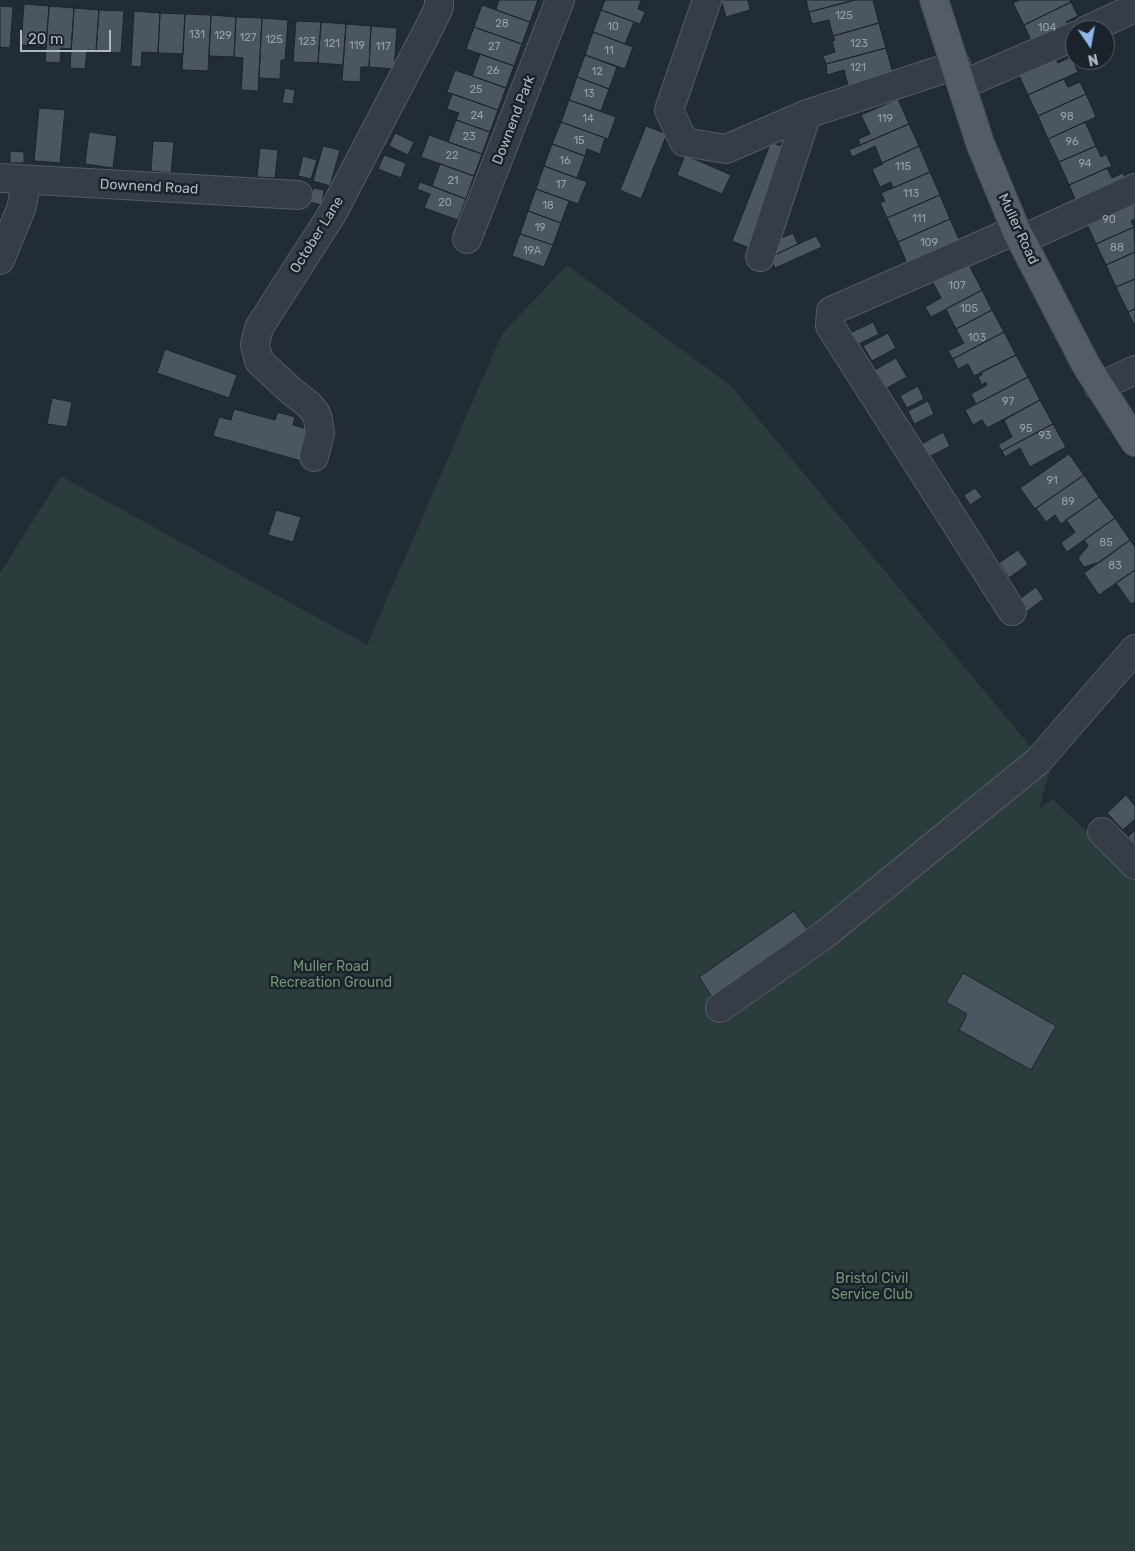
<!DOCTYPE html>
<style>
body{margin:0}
#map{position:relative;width:1135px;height:1551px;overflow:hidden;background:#222c35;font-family:Rubik,sans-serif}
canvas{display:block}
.north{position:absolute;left:1065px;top:20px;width:50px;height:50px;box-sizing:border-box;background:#1b222a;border:1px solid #575e67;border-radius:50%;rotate:168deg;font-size:14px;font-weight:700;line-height:20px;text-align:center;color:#b0b8c2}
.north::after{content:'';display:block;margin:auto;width:18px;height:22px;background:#8cb8eb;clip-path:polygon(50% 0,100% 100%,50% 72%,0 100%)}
.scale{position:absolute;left:20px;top:30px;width:91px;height:22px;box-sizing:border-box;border:2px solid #b0b8c2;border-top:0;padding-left:6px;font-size:15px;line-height:18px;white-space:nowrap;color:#b0b8c2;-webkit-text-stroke:4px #1b222a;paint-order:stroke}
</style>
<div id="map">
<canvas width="1135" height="1551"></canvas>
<div class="north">N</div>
<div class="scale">20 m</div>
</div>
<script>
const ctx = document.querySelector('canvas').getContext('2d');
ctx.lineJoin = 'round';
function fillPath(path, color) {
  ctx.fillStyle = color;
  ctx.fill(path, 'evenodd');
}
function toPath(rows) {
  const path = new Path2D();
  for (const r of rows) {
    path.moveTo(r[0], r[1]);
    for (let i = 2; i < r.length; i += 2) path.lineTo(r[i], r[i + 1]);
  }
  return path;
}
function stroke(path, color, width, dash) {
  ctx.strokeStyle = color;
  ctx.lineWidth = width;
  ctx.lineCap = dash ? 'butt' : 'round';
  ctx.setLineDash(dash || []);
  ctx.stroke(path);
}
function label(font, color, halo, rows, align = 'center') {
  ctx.font = font + ' Rubik,sans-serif';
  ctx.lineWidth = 5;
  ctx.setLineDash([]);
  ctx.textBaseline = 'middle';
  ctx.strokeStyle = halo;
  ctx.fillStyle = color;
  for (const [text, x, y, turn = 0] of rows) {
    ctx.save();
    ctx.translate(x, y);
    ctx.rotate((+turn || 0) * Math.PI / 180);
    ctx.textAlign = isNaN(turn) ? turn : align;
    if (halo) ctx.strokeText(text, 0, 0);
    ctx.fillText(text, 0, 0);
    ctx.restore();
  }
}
fillPath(toPath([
 [567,265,731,386,1050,770,1039,809,1053,799,1135,878,1135,1551,0,1551,0,573,61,476,367,645,502,334]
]), '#2a3c3b');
const building = toPath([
 [499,0,538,0,530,22,496,10,499,0],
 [605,0,641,0,638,9,645,12,640,24,601,10,605,0],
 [721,0,748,0,750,10,726,17,721,0],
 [806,0,855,0,809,12,806,0],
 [855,0,873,0,879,23,833,36,829,20,812,24,809,12,855,0],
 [1020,0,1070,0,1071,2,1024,25,1013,3,1020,0],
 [1071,2,1078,16,1066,22,1070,32,1035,49,1024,25,1071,2],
 [24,4,49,6,46,47,21,45,24,4],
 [482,5,530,22,522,44,474,27,482,5],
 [0,6,13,7,10,48,0,47,0,6],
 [49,6,74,8,71,49,61,48,60,63,45,62,49,6],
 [74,8,99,10,96,51,87,50,85,69,70,68,74,8],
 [99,10,124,11,121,53,96,51,99,10],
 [601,10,634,22,625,44,593,32,601,10],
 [134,11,160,13,158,53,142,52,141,67,131,66,134,11],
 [160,13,185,14,183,54,158,53,160,13],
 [185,14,211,15,208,71,182,70,185,14],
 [211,15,236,17,234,57,209,56,211,15],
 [236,17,262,18,258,91,241,90,243,58,234,57,236,17],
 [262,18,288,20,285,60,281,60,280,79,259,78,262,18],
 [296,21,321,22,318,63,293,62,296,21],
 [321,22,346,24,343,65,318,63,321,22],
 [879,23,886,48,826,64,823,56,835,52,832,41,835,40,833,36,879,23],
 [346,24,371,26,369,67,361,67,360,82,342,81,346,24],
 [371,26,397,28,394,69,369,67,371,26],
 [474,27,522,44,514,66,466,49,474,27],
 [593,32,633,47,625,69,585,55,593,32],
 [886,48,894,77,849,89,844,70,827,75,826,64,886,48],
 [480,54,514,66,506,88,472,76,480,54],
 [585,55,617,67,609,89,577,77,585,55],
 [1054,55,1058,63,1071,57,1078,72,1028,95,1017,71,1054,55],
 [455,70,506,88,498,110,447,92,455,70],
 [577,77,609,89,601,111,569,100,577,77],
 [1064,79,1068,87,1080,82,1086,94,1038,116,1028,95,1064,79],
 [285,88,295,90,293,104,282,103,285,88],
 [452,94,498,110,490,132,456,120,459,113,447,109,452,94],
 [1086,94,1096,117,1048,139,1038,116,1086,94],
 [898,99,909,124,860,145,858,139,870,134,861,115,898,99],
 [569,100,616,117,608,139,561,122,569,100],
 [39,108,65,110,60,163,34,161,39,108],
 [456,120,490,132,482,154,448,142,456,120],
 [561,122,605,138,600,154,587,149,585,156,552,144,561,122],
 [1085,122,1096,146,1059,162,1048,139,1085,122],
 [909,124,919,146,882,163,875,146,852,157,849,150,909,124],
 [646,126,667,134,641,199,620,190,646,126],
 [89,132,117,136,113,168,85,164,89,132],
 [395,133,414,142,408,155,389,146,395,133],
 [429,135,482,154,474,176,421,157,429,135],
 [153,141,174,142,171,173,151,171,153,141],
 [771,142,791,150,752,249,732,241,771,142],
 [552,144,585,156,577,178,544,166,552,144],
 [323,146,340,150,330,186,313,181,323,146],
 [919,146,930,172,893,188,891,182,880,187,872,169,883,164,882,163,919,146],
 [1096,146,1101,157,1106,154,1112,166,1069,185,1059,162,1096,146],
 [260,148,278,150,275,178,257,177,260,148],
 [10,151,24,152,24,163,10,163,10,151],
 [384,155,406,163,401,178,378,169,384,155],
 [685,155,731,175,722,194,677,175,685,155],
 [303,156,317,160,311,179,298,176,303,156],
 [440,164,474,176,466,199,432,186,440,164],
 [544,166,587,182,578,204,536,189,544,166],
 [1107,168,1112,178,1123,173,1128,185,1079,208,1069,185,1107,168],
 [930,172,940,195,887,218,880,203,885,201,881,193,930,172],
 [420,182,466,199,458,220,424,208,430,194,417,189,420,182],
 [313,188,324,190,322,205,309,202,313,188],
 [536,189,569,201,561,223,528,211,536,189],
 [940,195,950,219,898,242,887,218,940,195],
 [1135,197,1135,219,1131,221,1134,227,1096,244,1085,220,1135,197],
 [528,211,561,223,553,245,520,234,528,211],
 [950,219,961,244,908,266,898,242,950,219],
 [1134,227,1135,252,1106,265,1096,244,1134,227],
 [793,233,798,244,777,254,772,242,793,233],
 [520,234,553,245,544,267,512,256,520,234],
 [816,236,822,247,775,268,770,257,816,236],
 [1135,252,1135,279,1116,287,1106,265,1135,252],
 [968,263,982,290,931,317,925,307,941,298,932,281,968,263],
 [1135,279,1135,309,1128,312,1116,287,1135,279],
 [982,290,992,310,956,329,946,309,982,290],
 [1135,309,1135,327,1128,312,1135,309],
 [992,310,1004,332,953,359,948,351,964,343,956,329,992,310],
 [873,322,879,334,855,346,848,334,873,322],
 [1004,332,1016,355,974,376,968,364,958,369,953,359,1004,332],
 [888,333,896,348,872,361,863,346,888,333],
 [165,349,237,375,229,398,157,373,165,349],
 [1016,355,1028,377,976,404,971,394,987,385,986,382,982,385,978,377,982,375,981,372,1016,355],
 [896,358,907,377,883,390,873,371,896,358],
 [1028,377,1040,400,987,428,982,420,973,425,965,410,1028,377],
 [918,386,924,399,907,408,900,396,918,386],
 [52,398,72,402,67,427,47,424,52,398],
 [1040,400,1053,424,1002,451,998,445,1012,437,1004,420,1040,400],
 [928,401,934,414,914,424,908,411,928,401],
 [234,409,275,420,278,412,295,417,293,425,314,431,305,462,213,436,219,417,231,420,234,409],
 [1053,424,1066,447,1030,467,1020,448,1005,457,1002,451,1053,424],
 [943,432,950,446,927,458,920,445,943,432],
 [1069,454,1084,475,1035,509,1020,488,1069,454],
 [1084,475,1099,497,1061,524,1055,515,1046,522,1036,508,1084,475],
 [975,488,982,497,970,505,964,495,975,488],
 [1099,497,1115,518,1067,552,1061,543,1075,532,1066,520,1099,497],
 [276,510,301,517,293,542,268,535,276,510],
 [1115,518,1130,540,1100,562,1084,567,1078,558,1088,546,1084,540,1115,518],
 [1130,540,1135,547,1135,570,1099,595,1084,573,1130,540],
 [1018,550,1028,564,1009,578,999,563,1018,550],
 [1135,570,1135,602,1131,604,1116,583,1135,570],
 [1036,587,1044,599,1026,612,1018,600,1036,587],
 [1126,795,1135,806,1135,819,1123,830,1107,813,1126,795],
 [1135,830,1135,844,1128,837,1135,830],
 [794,911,814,939,718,1006,699,977,794,911],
 [963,973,1056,1026,1031,1070,959,1030,967,1014,946,1002,963,973]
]);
fillPath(building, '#4b5660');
stroke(building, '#1d242c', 1);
const minor = toPath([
 [707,0,669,110,684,142,726,149,807,114,956,65],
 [1087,30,1135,8],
 [962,85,1075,36],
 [0,178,298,195],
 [467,239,560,0],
 [1021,240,1135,188],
 [760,257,807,114],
 [0,260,21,209,24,195,25,180],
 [1099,387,1135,370],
 [314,457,320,433,318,419,315,412,308,404,290,390,259,361,255,345,257,335,260,326,332,214,430,26,439,7,439,0],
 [1012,611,830,326,831,311,1016,230],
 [1102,832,1135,865],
 [720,1008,824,935,1038,761,1135,649]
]);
const major = toPath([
 [934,0,980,143,1016,230,1086,365,1135,442]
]);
stroke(minor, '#535b63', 30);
stroke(major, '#3f464f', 30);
stroke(minor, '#363d46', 28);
stroke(major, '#545d66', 28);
label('11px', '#97a0aa', null, [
 ["125",844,16],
 ["28",502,24],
 ["10",613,27],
 ["104",1047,28],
 ["131",197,35],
 ["129",223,36],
 ["127",248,38],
 ["125",274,40],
 ["123",307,42],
 ["121",332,44],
 ["123",859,44],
 ["119",357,46],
 ["117",383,47],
 ["27",494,47],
 ["11",609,51],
 ["121",858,68],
 ["26",493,71],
 ["12",597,72],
 ["25",476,90],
 ["13",589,94],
 ["24",477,116],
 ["98",1067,117],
 ["14",588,119],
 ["119",885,119],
 ["23",469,137],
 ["15",579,141],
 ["96",1072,142],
 ["22",452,156],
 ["16",565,161],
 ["94",1085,164],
 ["115",903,167],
 ["21",453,181],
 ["17",561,185],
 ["113",911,194],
 ["20",445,203],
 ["18",548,206],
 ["111",919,219],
 ["90",1109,220],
 ["19",540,228],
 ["109",929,243],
 ["88",1117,248],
 ["19A",532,251],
 ["107",957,286],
 ["105",969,309],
 ["103",977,338],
 ["97",1008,402],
 ["95",1026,429],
 ["93",1045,436],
 ["91",1052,481],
 ["89",1068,502],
 ["85",1106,543],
 ["83",1115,566]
]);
label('14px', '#b0b8c2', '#1b222a', [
 ["Downend Park",514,120,-69],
 ["Downend Road",149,187,3],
 ["Muller Road",1018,229,65],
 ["October Lane",317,235,-58]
]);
label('14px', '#719677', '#1b222a', [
 ["Muller Road",331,967],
 ["Recreation Ground",331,983],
 ["Bristol Civil",872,1279],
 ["Service Club",872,1295]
]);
</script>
